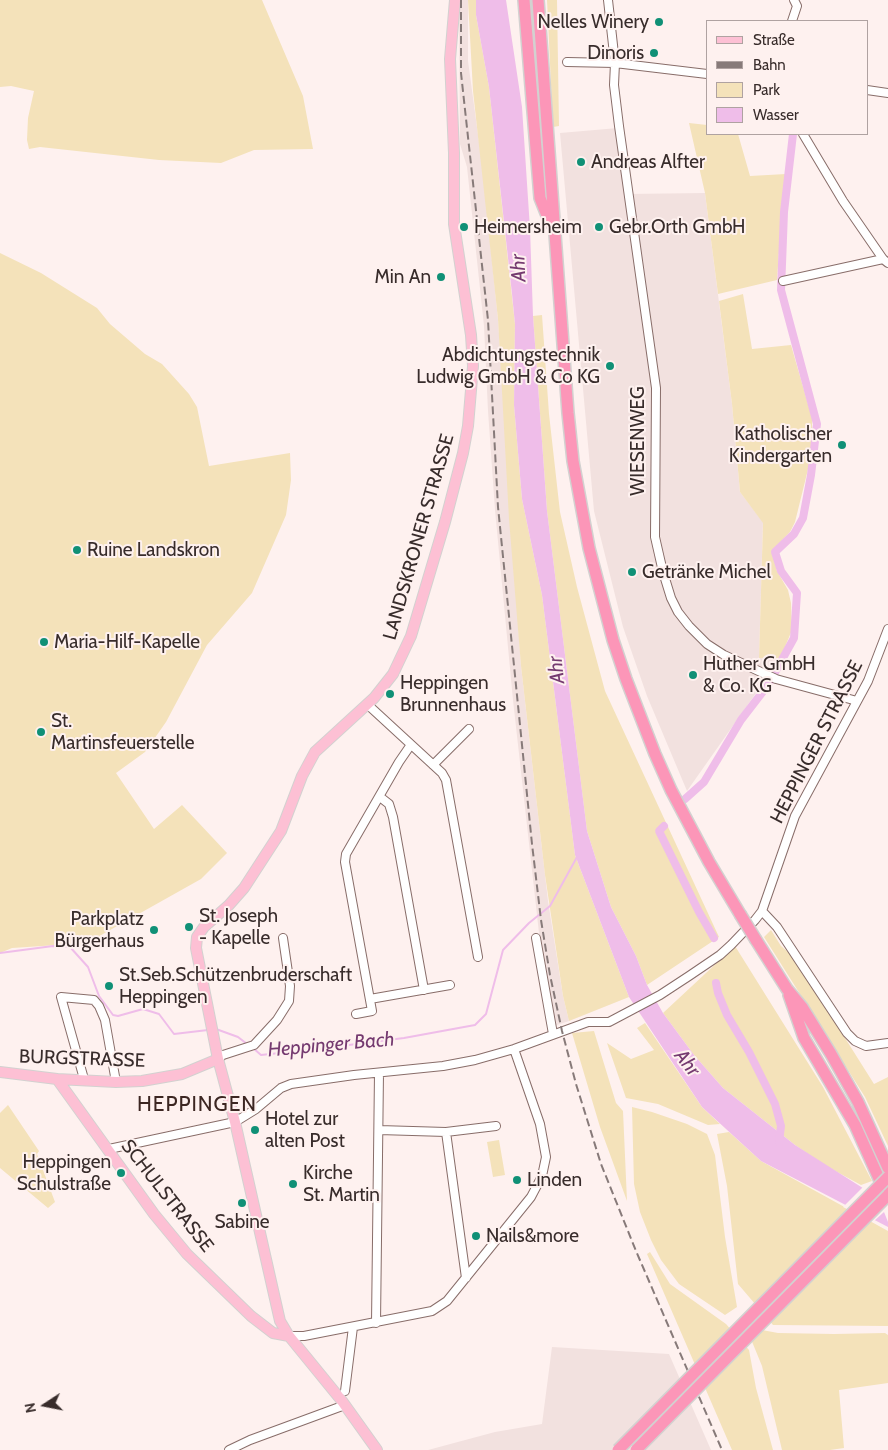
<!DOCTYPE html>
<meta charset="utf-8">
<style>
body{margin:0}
#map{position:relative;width:888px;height:1450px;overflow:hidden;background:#fef1ef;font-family:Cabin,sans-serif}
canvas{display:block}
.legend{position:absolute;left:706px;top:20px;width:162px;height:115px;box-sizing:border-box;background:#fef1ef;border:1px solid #afa2a1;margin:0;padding:6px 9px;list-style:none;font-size:15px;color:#382c2b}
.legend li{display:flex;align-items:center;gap:10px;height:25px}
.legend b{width:25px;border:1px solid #afa2a1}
.north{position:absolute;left:20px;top:1380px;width:50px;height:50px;-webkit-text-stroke:4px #fef1ef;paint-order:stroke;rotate:259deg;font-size:14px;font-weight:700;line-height:20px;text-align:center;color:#382c2b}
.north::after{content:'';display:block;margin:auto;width:18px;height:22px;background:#382c2b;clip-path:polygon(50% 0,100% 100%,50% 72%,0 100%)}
</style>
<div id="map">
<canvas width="888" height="1450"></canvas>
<ul class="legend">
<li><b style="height:6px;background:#fdc0d4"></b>Straße</li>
<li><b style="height:6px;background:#877a79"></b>Bahn</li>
<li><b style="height:14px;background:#f4e2ba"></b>Park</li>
<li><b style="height:14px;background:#efbde9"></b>Wasser</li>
</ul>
<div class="north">N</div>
</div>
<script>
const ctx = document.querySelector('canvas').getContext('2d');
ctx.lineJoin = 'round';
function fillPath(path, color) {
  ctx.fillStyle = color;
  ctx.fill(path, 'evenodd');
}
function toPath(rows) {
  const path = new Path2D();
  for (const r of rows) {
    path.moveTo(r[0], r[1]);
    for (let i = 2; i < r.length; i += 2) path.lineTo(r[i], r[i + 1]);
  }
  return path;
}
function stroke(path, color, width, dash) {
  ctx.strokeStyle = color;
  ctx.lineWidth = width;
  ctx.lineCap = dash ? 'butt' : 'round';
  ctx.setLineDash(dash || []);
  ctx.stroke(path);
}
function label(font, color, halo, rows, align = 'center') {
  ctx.font = font + ' Cabin,sans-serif';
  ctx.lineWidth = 4;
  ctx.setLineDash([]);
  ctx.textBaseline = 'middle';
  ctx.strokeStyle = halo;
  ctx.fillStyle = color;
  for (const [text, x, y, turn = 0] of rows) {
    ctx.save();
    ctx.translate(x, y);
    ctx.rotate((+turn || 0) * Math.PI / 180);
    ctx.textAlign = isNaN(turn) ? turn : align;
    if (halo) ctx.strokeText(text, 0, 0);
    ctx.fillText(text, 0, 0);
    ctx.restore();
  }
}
fillPath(toPath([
 [459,0,468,0,468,61,482,164,498,319,521,666,548,901,563,996,569,1021,554,1026,541,951,513,700,495,510,488,411,484,326,467,167,460,144],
 [618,128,627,194,705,193,732,404,740,492,763,522,759,658,780,659,687,791,647,696,623,627,594,511,560,133],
 [552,1347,669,1354,711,1450,428,1450,495,1432,542,1424]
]), '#f2e1df');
fillPath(toPath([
 [0,0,262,0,303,96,313,149,254,150,221,163,159,160,40,147,29,149,27,140,28,118,34,91,11,86,0,87],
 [468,0,476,0,476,15,489,87,515,324,514,405,522,499,542,595,575,855,629,997,569,1021,563,996,545,875,521,666,509,519,498,319,473,91],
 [547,0,557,0,559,126,553,127],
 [689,123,707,125,707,134,738,134,750,176,786,174,783,192,777,280,718,294,705,193],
 [0,253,41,273,97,308,110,324,145,354,162,364,189,394,197,407,209,466,290,453,291,480,286,515,252,593,207,645,166,722,145,752,116,773,154,829,182,805,227,853,201,879,87,943,12,948,0,953],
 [743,294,752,349,791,345,812,418,812,453,795,522,790,532,772,551,777,571,788,590,791,603,792,630,780,659,759,658,763,523,740,492,732,404,719,301],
 [542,315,549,414,560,512,577,587,605,691,719,937,647,985,636,956,611,907,587,831,547,511,533,316],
 [771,930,781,946,794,957,874,1084,888,1077,888,1146,865,1097,764,937],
 [735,946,823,1087,872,1181,861,1185,826,1166,795,1145,723,1088,694,1055,663,1013],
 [645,1023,702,1107,720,1124,708,1125,658,1104,626,1098,607,1043,631,1059,654,1050,637,1028],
 [594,1031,616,1103,623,1111,627,1201,600,1127,572,1033],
 [8,1105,39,1151,37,1154,55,1202,48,1208,0,1168,0,1113],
 [632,1107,652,1112,687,1124,707,1134,715,1155,725,1237,737,1307,725,1315,679,1284,661,1260,651,1240,640,1212,634,1184],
 [729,1132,761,1161,888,1231,888,1326,773,1325,738,1284,727,1186,717,1134],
 [499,1140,505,1175,493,1177,487,1142],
 [650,1252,670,1284,726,1324,749,1350,756,1388,773,1450,732,1450,647,1254],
 [746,1327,778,1333,834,1334,885,1333,888,1335,888,1383,839,1390,844,1448,830,1450,782,1450,762,1366]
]), '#f4e2ba');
fillPath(toPath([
 [476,0,506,0,522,107,530,229,533,316,547,511,587,831,611,907,636,956,647,985,663,1013,694,1055,723,1088,795,1145,888,1204,888,1227,761,1161,702,1107,629,997,575,855,542,595,522,499,514,405,515,324,512,294,489,87,476,15]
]), '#efbde9');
fillPath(toPath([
 [864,1186,888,1201,888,1222,884,1212,873,1222,843,1207]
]), '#fef1ef');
stroke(toPath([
 [0,953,53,946,70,947,88,967,99,996,113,1015,118,1016,143,1009,159,1014,174,1034,208,1030],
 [216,1029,238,1037,247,1044],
 [253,1048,261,1055,317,1049,404,1038,475,1025,486,1014,503,950,529,923,550,906,577,857]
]), '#efbde9', 2);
stroke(toPath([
 [685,799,704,782,741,720,768,685,794,638,797,593,781,571,775,552,794,534,803,518,811,475,817,424,781,290,784,212,793,134],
 [664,826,659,831,699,912,714,938],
 [716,983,718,993,727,1015,749,1052,775,1104,781,1126,779,1142]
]), '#efbde9', 8);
const minor = toPath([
 [608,0,615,63,614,85,619,126,656,388,655,537,663,572,671,598,678,612,689,626,707,644,724,655,776,679,857,701],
 [792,21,797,6,794,0],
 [567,62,615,63,707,74],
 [867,90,888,93],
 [803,134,843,201,883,259,888,263],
 [783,281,883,259],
 [367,704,442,773,446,780,478,957],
 [433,765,469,729],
 [380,797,389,804,393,817,424,990],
 [762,911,777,927,847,1033,855,1041,866,1046,888,1043],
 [536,938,553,1034],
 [370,999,450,985],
 [356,1014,372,1011,345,862,346,854,399,762,410,746],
 [218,1059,223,1055,254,1045,277,1020,289,1001,290,986,283,938],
 [84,1079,61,997,94,1000,99,1006,105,1020,116,1082],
 [379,1130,446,1132,496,1126],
 [446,1132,466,1278],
 [109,1149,235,1122,256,1109,281,1088,291,1084,354,1075,443,1066,475,1060,514,1049,588,1022,609,1022,660,995,689,976,720,955,731,945,755,920,762,911,795,816,868,681,888,629],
 [376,1323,379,1073],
 [289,1336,304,1336,432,1311,447,1301,531,1197,542,1176,546,1157,540,1124,514,1049],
 [345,1391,353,1327],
 [229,1450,250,1440,345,1405]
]);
const major = toPath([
 [0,1072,57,1079,116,1082,142,1081,182,1074,218,1059],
 [57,1079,154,1214,187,1254,251,1316,273,1333,289,1336],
 [377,1450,342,1401,289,1336,280,1321,235,1122,218,1059,196,948,197,937,204,927,229,905,244,888,281,831,302,776,315,752,374,698,393,674,411,636,445,522,463,453,468,426,473,366,471,335,454,224,454,153,450,59,455,0]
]);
const highway = toPath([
 [524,0,540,198,550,223],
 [538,0,568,413,573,461,589,548,613,640,626,679,655,754,671,790,709,862,740,914],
 [756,940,787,989,802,1007,831,1054,858,1102,888,1168],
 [789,995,804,1038,855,1125,885,1192]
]);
stroke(minor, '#886d69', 10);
stroke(major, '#d3d1d0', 12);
stroke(highway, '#d3d1d0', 14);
stroke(minor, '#fff', 8);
stroke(major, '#fdc0d4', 10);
stroke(highway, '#fc96b8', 11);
stroke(toPath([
 [461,0,461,73,488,320,498,507,532,844,541,920,550,975,562,1031,576,1084,601,1164,636,1251,722,1450]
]), '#877a79', 2, [8, 4]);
const highwayBridge = toPath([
 [740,914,756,940],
 [618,1450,888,1177],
 [636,1450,888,1195]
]);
stroke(highwayBridge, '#d3d1d0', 14, []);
stroke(highwayBridge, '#fc96b8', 11);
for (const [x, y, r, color] of [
 [659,22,5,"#109076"],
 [654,53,5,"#109076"],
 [581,162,5,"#109076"],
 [464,227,5,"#109076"],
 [599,227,5,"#109076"],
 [441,277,5,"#109076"],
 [610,366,5,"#109076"],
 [842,445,5,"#109076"],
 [77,550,5,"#109076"],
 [632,572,5,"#109076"],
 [44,642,5,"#109076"],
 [693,675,5,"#109076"],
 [390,694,5,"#109076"],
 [41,732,5,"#109076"],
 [189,927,5,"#109076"],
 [154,930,5,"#109076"],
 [109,986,5,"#109076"],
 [255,1130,5,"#109076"],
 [121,1173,5,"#109076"],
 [517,1180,5,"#109076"],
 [293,1184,5,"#109076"],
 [242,1203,5,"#109076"],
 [476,1236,5,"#109076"]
]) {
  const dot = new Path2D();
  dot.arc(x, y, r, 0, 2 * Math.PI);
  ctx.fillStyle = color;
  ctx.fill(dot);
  stroke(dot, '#fef1ef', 2);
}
label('19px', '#382c2b', '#fef1ef', [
 ["Nelles Winery",649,22,"right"],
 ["Dinoris",644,53,"right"],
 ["Andreas Alfter",591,162],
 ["Heimersheim",474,227],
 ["Gebr.Orth GmbH",609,227],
 ["Min An",431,277,"right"],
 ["Abdichtungstechnik",600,355,"right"],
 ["Ludwig GmbH & Co KG",600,377,"right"],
 ["Katholischer",832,434,"right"],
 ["Kindergarten",832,456,"right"],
 ["Ruine Landskron",87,550],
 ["Getränke Michel",642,572],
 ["Maria-Hilf-Kapelle",54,642],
 ["Huther GmbH",703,664],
 ["& Co. KG",703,686],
 ["Heppingen",400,683],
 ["Brunnenhaus",400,705],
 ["St.",51,721],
 ["Martinsfeuerstelle",51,743],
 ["St. Joseph",199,916],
 ["- Kapelle",199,938],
 ["Parkplatz",144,919,"right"],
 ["Bürgerhaus",144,941,"right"],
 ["St.Seb.Schützenbruderschaft",119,975],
 ["Heppingen",119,997],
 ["Hotel zur",265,1119],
 ["alten Post",265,1141],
 ["Heppingen",111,1162,"right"],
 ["Schulstraße",111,1184,"right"],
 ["Kirche",303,1173],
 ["St. Martin",303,1195],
 ["Linden",527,1180],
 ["Sabine",242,1222,"center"],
 ["Nails&more",486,1236]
], 'left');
label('19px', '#382c2b', '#fef1ef', [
 ["WIESENWEG",638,441,-90],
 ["LANDSKRONER STRASSE",419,537,-74],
 ["HEPPINGER STRASSE",817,742,-63],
 ["BURGSTRASSE",82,1059,2],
 ["SCHULSTRASSE",167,1196,52]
]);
label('italic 20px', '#753a70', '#fef1ef', [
 ["Ahr",519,268,-93],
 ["Ahr",557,670,-96],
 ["Heppinger Bach",331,1045,-5],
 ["Ahr",687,1063,52]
]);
ctx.letterSpacing = '1px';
label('21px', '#3c2622', '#fef1ef', [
 ["HEPPINGEN",197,1105]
]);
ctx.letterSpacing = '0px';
</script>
